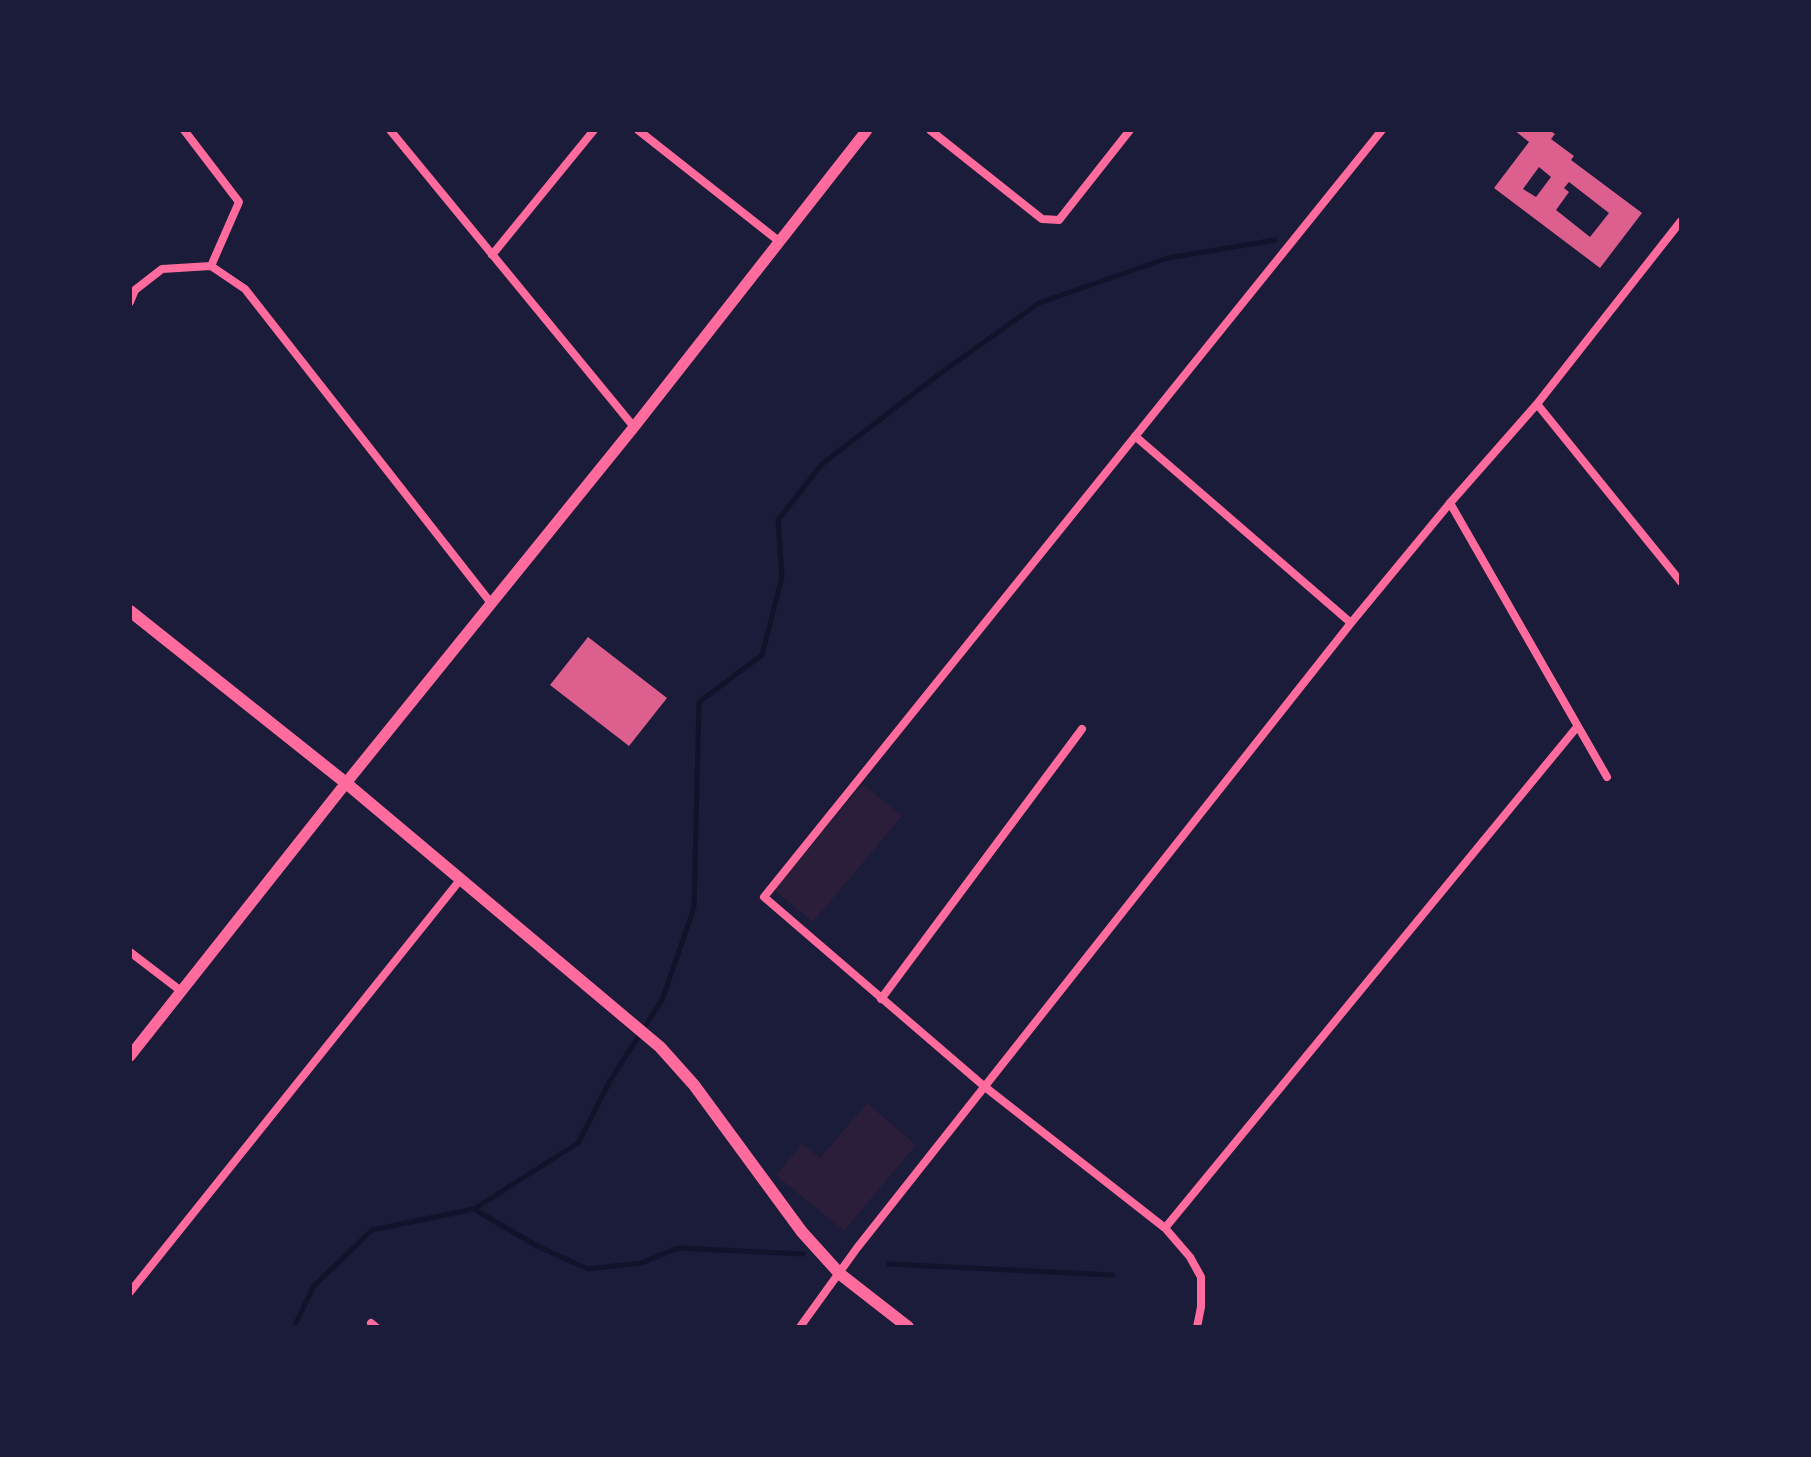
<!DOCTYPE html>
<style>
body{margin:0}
#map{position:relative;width:1811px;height:1457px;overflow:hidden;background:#1b1b3a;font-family:Cabin,sans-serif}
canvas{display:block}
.frame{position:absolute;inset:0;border:132px solid #1b1b3a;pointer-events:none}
</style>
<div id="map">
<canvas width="1811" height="1457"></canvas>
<div class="frame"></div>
</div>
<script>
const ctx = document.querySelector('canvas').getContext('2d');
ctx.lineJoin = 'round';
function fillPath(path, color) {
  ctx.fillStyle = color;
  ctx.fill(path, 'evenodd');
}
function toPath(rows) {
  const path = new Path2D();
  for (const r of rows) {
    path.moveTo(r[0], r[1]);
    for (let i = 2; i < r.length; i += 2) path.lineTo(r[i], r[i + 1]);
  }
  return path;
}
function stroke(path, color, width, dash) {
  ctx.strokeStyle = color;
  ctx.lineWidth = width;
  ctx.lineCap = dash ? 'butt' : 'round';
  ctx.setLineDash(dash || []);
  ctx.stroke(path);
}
fillPath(toPath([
 [863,784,902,816,813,922,774,890],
 [867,1103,916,1145,844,1231,776,1175,802,1144,820,1158]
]), '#2a1e3b');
stroke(toPath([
 [474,1209,537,1246,588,1269,641,1263,678,1248,803,1254],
 [889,1264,1112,1275],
 [294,1327,314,1286,372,1230,474,1209,578,1143,611,1079,662,1000,694,908,699,702,762,655,782,577,778,520,822,464,938,375,1039,303,1168,258,1275,240]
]), '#12122b', 5);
fillPath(toPath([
 [1514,130,1549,130,1555,134,1551,139,1574,156,1571,160,1642,213,1600,268,1494,188,1529,142],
 [1539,167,1551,177,1536,197,1523,189],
 [1569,182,1609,213,1590,237,1556,210,1569,192,1564,188],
 [588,637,667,698,629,746,550,685]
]), '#dd5f8e');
stroke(toPath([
 [184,130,239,202,211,266],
 [390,130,634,427],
 [638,130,780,242],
 [930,130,1042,219,1059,220,1130,130],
 [492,255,594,130],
 [211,266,245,289,491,603],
 [130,302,135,290,162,269,211,266],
 [1537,404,1681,582],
 [1135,436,1351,623],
 [1450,503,1607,777],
 [130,952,181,991],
 [881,999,1082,729],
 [1165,1228,1577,727],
 [130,1292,460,880],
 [371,1323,376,1327],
 [800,1327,857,1248,1351,623,1450,503,1537,404,1681,221],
 [1197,1327,1201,1307,1201,1277,1190,1257,1165,1228,985,1087,764,897,1382,130]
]), '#ff6b9d', 8);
stroke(toPath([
 [130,1056,346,783,634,427,867,130]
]), '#ff6b9d', 11);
stroke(toPath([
 [130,611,346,783,660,1047,694,1085,802,1232,840,1274,908,1327]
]), '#ff6b9d', 12);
</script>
